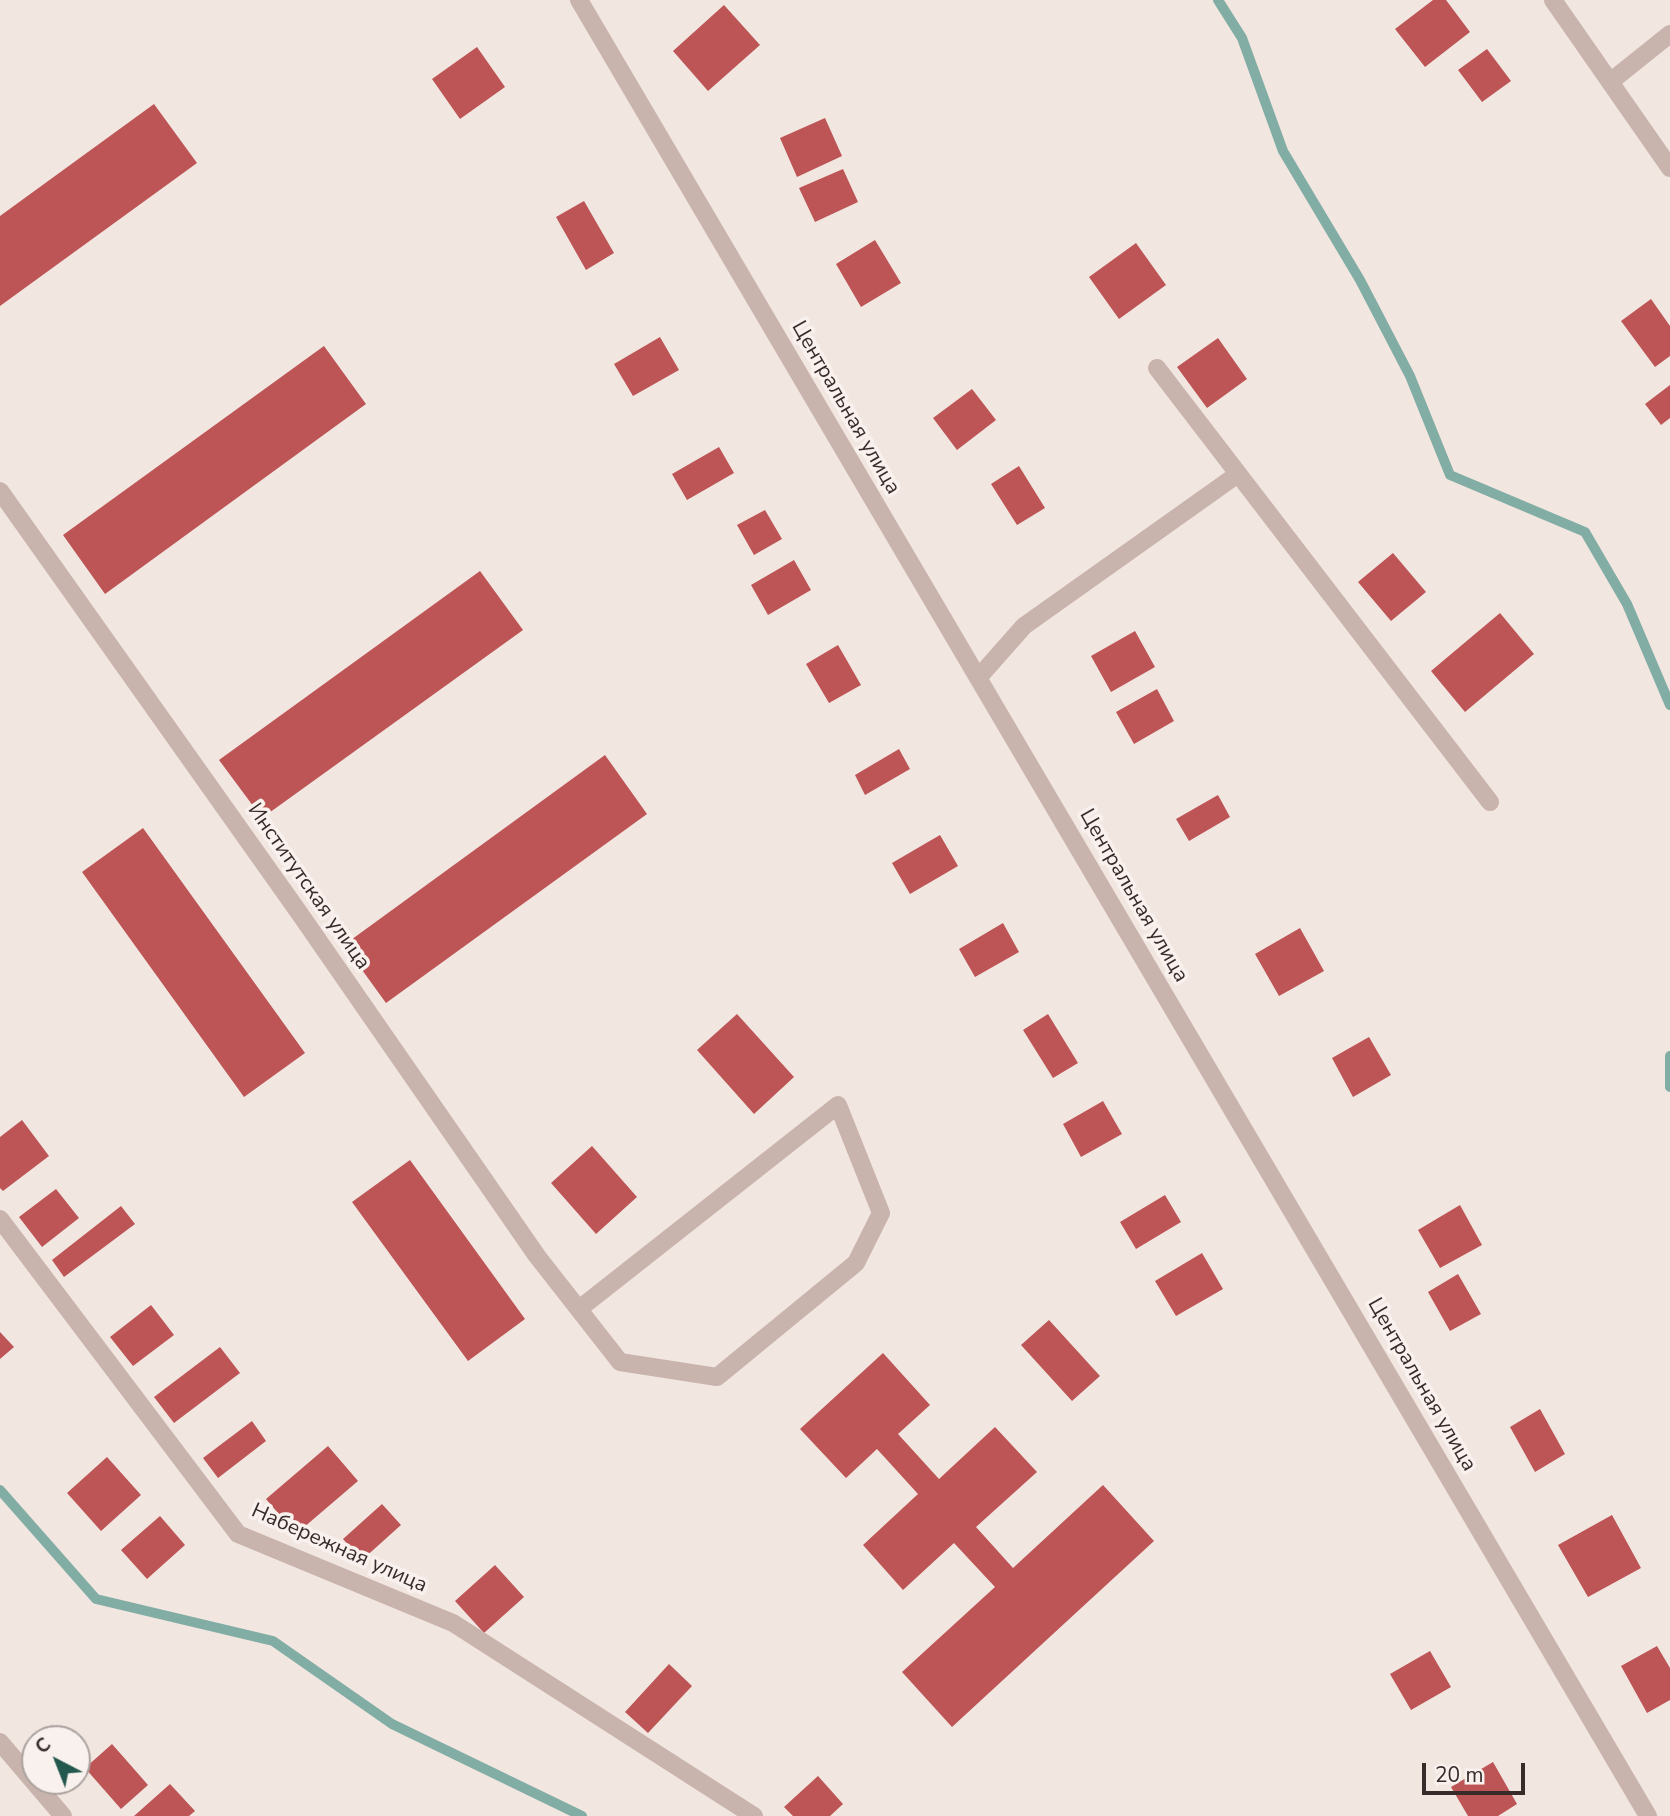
<!DOCTYPE html>
<meta charset="utf-8">
<style>
body{margin:0}
#map{position:relative;width:1670px;height:1816px;overflow:hidden;background:#f2e6e1;font-family:"Nunito Sans",sans-serif}
canvas{display:block}
.north{position:absolute;left:21px;top:1725px;width:70px;height:70px;box-sizing:border-box;background:#f9f1ed;border:2px solid #aca29f;border-radius:50%;rotate:318deg;font-size:19px;font-weight:700;line-height:28px;text-align:center;color:#382c2b}
.north::after{content:'';display:block;margin:auto;width:24px;height:32px;background:#24574d;clip-path:polygon(50% 0,100% 100%,50% 72%,0 100%)}
.scale{position:absolute;left:1422px;top:1763px;width:103px;height:32px;box-sizing:border-box;border:4px solid #382c2b;border-top:0;padding-left:9px;font-size:21px;line-height:24px;white-space:nowrap;color:#382c2b;-webkit-text-stroke:5px #f9f1ed;paint-order:stroke}
</style>
<div id="map">
<canvas width="1670" height="1816"></canvas>
<div class="north">С</div>
<div class="scale">20 m</div>
</div>
<script>
const ctx = document.querySelector('canvas').getContext('2d');
ctx.lineJoin = 'round';
function toPath(rows) {
  const path = new Path2D();
  for (const r of rows) {
    path.moveTo(r[0], r[1]);
    for (let i = 2; i < r.length; i += 2) path.lineTo(r[i], r[i + 1]);
  }
  return path;
}
function stroke(path, color, width, dash) {
  ctx.strokeStyle = color;
  ctx.lineWidth = width;
  ctx.lineCap = dash ? 'butt' : 'round';
  ctx.setLineDash(dash || []);
  ctx.stroke(path);
}
function fillPath(path, color) {
  ctx.fillStyle = color;
  ctx.fill(path, 'evenodd');
}
function label(font, color, halo, rows, align = 'center') {
  ctx.font = font + ' "Nunito Sans",sans-serif';
  ctx.lineWidth = 7;
  ctx.setLineDash([]);
  ctx.textBaseline = 'middle';
  ctx.strokeStyle = halo;
  ctx.fillStyle = color;
  for (const [text, x, y, turn = 0] of rows) {
    ctx.save();
    ctx.translate(x, y);
    ctx.rotate((+turn || 0) * Math.PI / 180);
    ctx.textAlign = isNaN(turn) ? turn : align;
    if (halo) ctx.strokeText(text, 0, 0);
    ctx.fillText(text, 0, 0);
    ctx.restore();
  }
}
stroke(toPath([
 [1218,0,1242,38,1283,151,1360,280,1410,376,1450,475,1585,532,1627,604,1670,705],
 [1670,1056,1670,1087],
 [0,1490,96,1599,273,1641,392,1724,582,1816]
]), '#82ada4', 10);
fillPath(toPath([
 [1433,0,1446,0,1470,32,1425,67,1395,29],
 [724,5,760,45,708,91,673,51],
 [477,47,505,87,460,119,432,79],
 [1487,49,1511,81,1482,102,1458,70],
 [154,104,197,163,0,306,0,216],
 [825,118,842,156,797,177,780,138],
 [843,169,858,202,815,222,799,188],
 [584,201,614,253,586,270,556,217],
 [875,240,901,283,861,307,836,264],
 [1136,243,1166,285,1119,319,1089,277],
 [1651,299,1670,326,1670,356,1655,367,1621,321],
 [660,337,679,370,633,396,614,364],
 [1218,338,1247,379,1207,408,1177,367],
 [324,346,366,404,105,594,63,535],
 [1670,385,1670,418,1661,425,1645,404],
 [972,389,996,420,957,450,933,418],
 [719,447,734,473,687,500,672,474],
 [1019,466,1045,508,1017,525,991,484],
 [765,510,782,539,754,555,737,525],
 [1393,553,1426,592,1391,621,1358,582],
 [794,560,811,590,768,615,751,585],
 [480,571,523,630,262,818,219,760],
 [1500,613,1534,654,1465,712,1431,671],
 [1135,631,1155,667,1111,692,1091,656],
 [838,645,861,685,829,703,806,664],
 [1157,689,1174,721,1134,744,1116,712],
 [899,749,910,769,865,795,855,775],
 [605,755,647,814,386,1003,344,945],
 [1218,795,1230,817,1189,841,1176,819],
 [143,828,305,1053,244,1097,82,872],
 [940,835,958,866,910,894,892,863],
 [1003,923,1019,952,975,977,959,949],
 [1300,928,1324,971,1279,996,1255,954],
 [737,1014,794,1077,754,1114,697,1050],
 [1048,1014,1078,1063,1053,1078,1023,1030],
 [1369,1037,1391,1075,1353,1097,1332,1058],
 [1103,1101,1122,1134,1081,1157,1063,1124],
 [22,1120,49,1156,3,1191,0,1188,0,1137],
 [592,1146,637,1197,596,1234,551,1183],
 [410,1160,525,1319,468,1361,352,1202],
 [56,1189,79,1218,42,1247,19,1217],
 [1165,1195,1181,1222,1136,1249,1120,1222],
 [1460,1205,1482,1245,1440,1268,1418,1230],
 [121,1206,135,1224,64,1277,52,1260],
 [1202,1253,1223,1289,1176,1316,1155,1281],
 [1458,1274,1481,1314,1450,1331,1428,1292],
 [151,1305,174,1335,133,1366,110,1337],
 [1049,1320,1100,1376,1072,1401,1021,1345],
 [0,1332,14,1347,0,1359],
 [220,1347,240,1373,174,1423,154,1397],
 [883,1353,930,1405,898,1434,939,1479,995,1427,1037,1472,976,1527,1013,1568,1103,1485,1154,1541,952,1727,902,1672,995,1587,954,1543,903,1590,863,1545,918,1494,877,1449,846,1478,800,1429],
 [1540,1409,1565,1454,1535,1472,1510,1427],
 [252,1421,266,1441,218,1478,203,1458],
 [328,1446,358,1481,296,1534,266,1499],
 [107,1457,141,1495,101,1531,67,1493],
 [382,1504,401,1525,362,1560,343,1539],
 [1612,1515,1641,1568,1588,1597,1558,1545],
 [160,1516,185,1545,147,1579,121,1550],
 [495,1565,524,1597,484,1633,455,1601],
 [1657,1646,1670,1668,1670,1700,1647,1713,1621,1666],
 [1430,1651,1451,1687,1411,1710,1390,1674],
 [669,1664,692,1686,648,1733,625,1712],
 [112,1744,148,1785,121,1809,85,1768],
 [1493,1762,1517,1804,1498,1816,1468,1816,1451,1787],
 [818,1776,843,1804,830,1816,793,1816,784,1807],
 [170,1784,195,1811,189,1816,134,1816]
]), '#bd5455');
stroke(toPath([
 [579,0,1648,1816],
 [1553,0,1670,168],
 [1610,82,1670,34],
 [1157,368,1490,802],
 [0,491,300,914,537,1256,620,1362,717,1377,856,1263,881,1213,838,1105,579,1309],
 [978,678,1024,626,1238,474],
 [0,1219,238,1534,453,1623,754,1816],
 [0,1742,63,1816]
]), '#c9b3ad', 18);
label('21px', '#382c2b', '#f9f1ed', [
 ["Центральная улица",845,408,60],
 ["Институтская улица",308,887,55],
 ["Центральная улица",1133,896,60],
 ["Центральная улица",1421,1385,60],
 ["Набережная улица",339,1549,24]
]);
</script>
